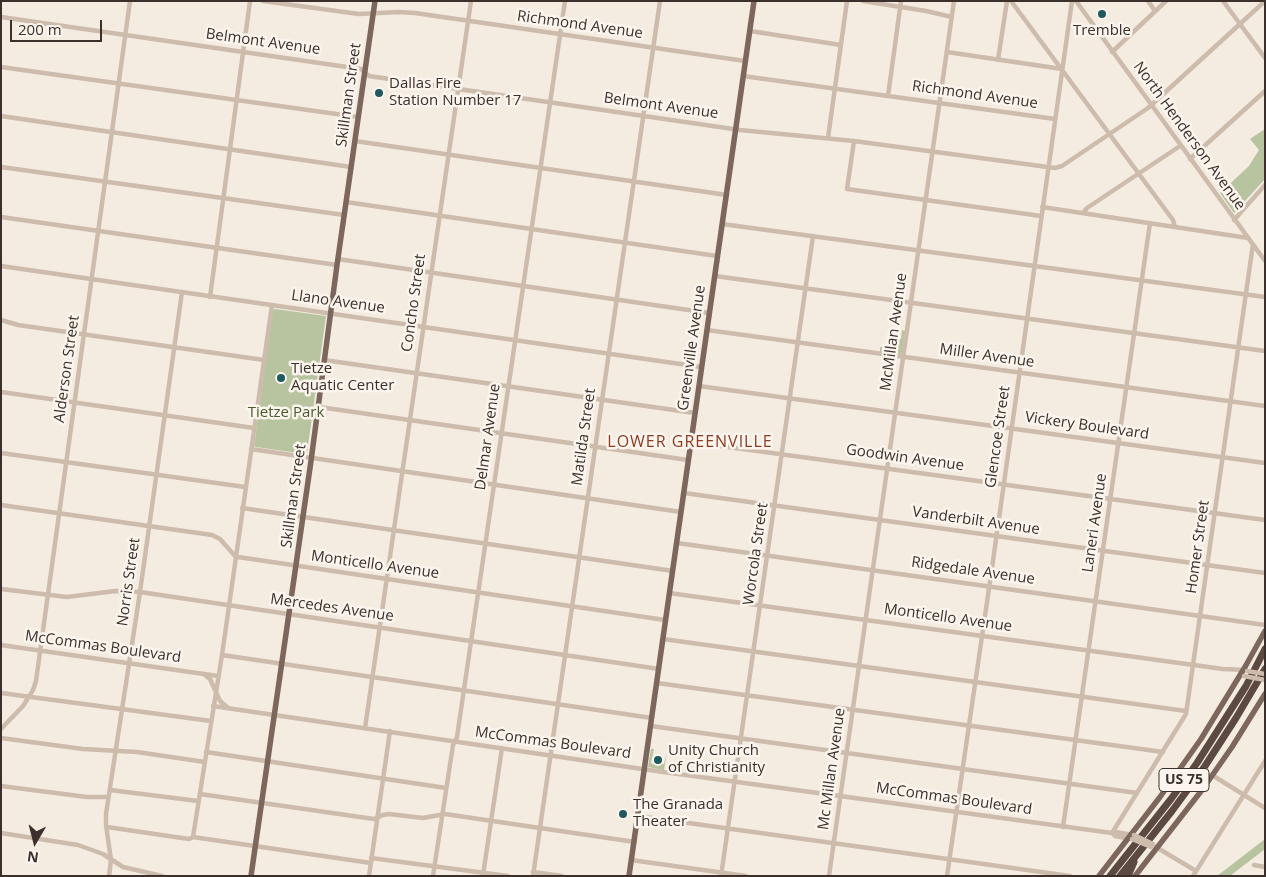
<!DOCTYPE html>
<style>
body{margin:0}
#map{position:relative;width:1266px;height:877px;overflow:hidden;background:#f4ebe1;font-family:"Open Sans",sans-serif}
canvas{display:block}
.frame{position:absolute;inset:0;border:2px solid #3b302b;pointer-events:none}
.north{position:absolute;left:10px;top:817px;width:50px;height:50px;-webkit-text-stroke:4px #fbf5ee;paint-order:stroke;rotate:188deg;font-size:14px;font-weight:700;line-height:20px;text-align:center;color:#3b302b}
.north::after{content:'';display:block;margin:auto;width:18px;height:22px;background:#3b302b;clip-path:polygon(50% 0,100% 100%,50% 72%,0 100%)}
.scale{position:absolute;left:10px;top:20px;width:92px;height:22px;box-sizing:border-box;border:2px solid #3b302b;border-top:0;padding-left:6px;font-size:15px;line-height:18px;white-space:nowrap;color:#3b302b;-webkit-text-stroke:4px #fbf5ee;paint-order:stroke}
</style>
<div id="map">
<canvas width="1266" height="877"></canvas>
<div class="frame"></div>
<div class="north">N</div>
<div class="scale">200 m</div>
</div>
<script>
const ctx = document.querySelector('canvas').getContext('2d');
ctx.lineJoin = 'round';
function fillPath(path, color) {
  ctx.fillStyle = color;
  ctx.fill(path, 'evenodd');
}
function toPath(rows) {
  const path = new Path2D();
  for (const r of rows) {
    path.moveTo(r[0], r[1]);
    for (let i = 2; i < r.length; i += 2) path.lineTo(r[i], r[i + 1]);
  }
  return path;
}
function stroke(path, color, width, dash) {
  ctx.strokeStyle = color;
  ctx.lineWidth = width;
  ctx.lineCap = dash ? 'butt' : 'round';
  ctx.setLineDash(dash || []);
  ctx.stroke(path);
}
function label(font, color, halo, rows, align = 'center') {
  ctx.font = font + ' "Open Sans",sans-serif';
  ctx.lineWidth = 5;
  ctx.setLineDash([]);
  ctx.textBaseline = 'middle';
  ctx.strokeStyle = halo;
  ctx.fillStyle = color;
  for (const [text, x, y, turn = 0] of rows) {
    ctx.save();
    ctx.translate(x, y);
    ctx.rotate((+turn || 0) * Math.PI / 180);
    ctx.textAlign = isNaN(turn) ? turn : align;
    if (halo) ctx.strokeText(text, 0, 0);
    ctx.fillText(text, 0, 0);
    ctx.restore();
  }
}
fillPath(toPath([
 [1265,129,1265,179,1234,213,1220,193,1249,166,1259,150,1250,139],
 [275,309,326,316,307,453,305,454,256,447,254,446,273,310],
 [902,330,905,331,902,353,900,354,880,352,880,347,893,348,895,339,901,339],
 [651,749,654,749,651,763,655,765,657,763,664,764,667,751,664,770,648,767],
 [1265,839,1265,849,1230,876,1217,876]
]), '#b8c4a0');
stroke(toPath([
 [263,1,359,14,399,12,415,13,745,61],
 [863,1,926,11,952,17],
 [1011,1,1173,220,1175,227],
 [1076,1,1265,261],
 [1148,1,1155,11],
 [1223,1,1265,58],
 [1,17,361,69,369,76,740,130,854,141,1055,168,1062,166,1148,108,1265,1],
 [750,31,841,45],
 [947,52,1062,69],
 [1112,52,1166,1],
 [998,60,1007,1],
 [1,67,358,117],
 [743,76,1055,119],
 [888,96,901,1],
 [1,116,351,167],
 [828,138,847,1],
 [355,141,727,195],
 [854,141,847,189,1041,216],
 [1190,159,1265,91],
 [1,167,344,215],
 [346,202,717,256],
 [1042,207,1248,238],
 [1083,213,1087,208,1180,146],
 [1,217,337,265],
 [1234,220,1265,185],
 [722,224,1265,297],
 [338,259,709,313],
 [1,266,701,367],
 [715,276,1265,351],
 [210,297,250,1],
 [1,320,18,325,264,360],
 [707,330,1265,406],
 [324,360,695,413],
 [699,386,1265,463],
 [1,392,254,428],
 [319,407,688,460],
 [691,442,1265,520],
 [251,449,681,512],
 [1,453,245,487],
 [684,493,1265,573],
 [1,505,212,535,220,539,235,556,238,557,665,620],
 [242,508,673,571],
 [677,543,1265,625],
 [1,589,67,597,115,591,140,592,659,669],
 [669,593,1223,669,1246,670],
 [663,639,1186,711],
 [1,645,218,676],
 [222,655,652,718],
 [205,675,210,679,220,701,227,707],
 [657,683,1163,752],
 [1,693,211,721],
 [213,706,649,770,1112,833,1115,836,1131,839],
 [651,726,1137,793],
 [365,728,471,1],
 [1,729,23,706,33,690,36,681,130,1],
 [1,738,83,749,137,752,205,762],
 [206,752,446,788],
 [1212,775,1265,808],
 [1,786,87,797,108,797],
 [110,790,198,801],
 [200,794,374,819,383,815,389,814,423,818,445,814,635,842],
 [638,816,1070,876],
 [107,827,189,839,193,837,371,863],
 [1063,827,1150,223],
 [1,833,78,845,103,854,123,867,162,876],
 [1112,833,1186,714,1253,244],
 [1112,833,1116,832,1132,835],
 [193,837,222,655,272,305],
 [1156,847,1196,871],
 [371,858,508,876],
 [631,860,746,876],
 [1254,865,1265,867],
 [533,872,562,876],
 [483,875,502,748],
 [109,876,111,860,106,825,106,814,140,592,182,292],
 [369,876,390,731],
 [433,876,453,745,457,737,565,1],
 [533,876,660,1],
 [721,876,813,236],
 [829,876,954,1],
 [947,876,993,561,1072,1],
 [1193,876,1265,761]
]), '#cdbbac', 4.5);
stroke(toPath([
 [251,876,311,461,337,265,375,1],
 [629,876,754,1],
 [1099,876,1160,797,1201,739,1245,667,1265,631],
 [1135,876,1202,790,1232,747,1265,694]
]), '#7d675c', 5.5);
stroke(toPath([
 [1110,876,1171,799,1197,763,1246,686,1265,649],
 [1120,876,1172,811,1205,766,1236,718,1265,669],
 [1128,876,1134,862]
]), '#5c4a42', 7);
stroke(toPath([
 [1247,671,1265,674],
 [1244,676,1265,680],
 [1134,835,1153,844],
 [1132,839,1151,847]
]), '#cdbbac', 4.5);
for (const [x, y, r, color] of [
 [1102,14,5,"#1f5a5e"],
 [379,93,5,"#1f5a5e"],
 [281,378,5,"#1f5a5e"],
 [658,760,5,"#1f5a5e"],
 [623,814,5,"#1f5a5e"]
]) {
  const dot = new Path2D();
  dot.arc(x, y, r, 0, 2 * Math.PI);
  ctx.fillStyle = color;
  ctx.fill(dot);
  stroke(dot, '#fbf5ee', 2);
}
for (const [x, y, w] of [
 [1184,780,50]
]) {
  const box = new Path2D();
  box.roundRect(x - w / 2, y - 11.5, w, 23, 4);
  ctx.fillStyle = '#fbf5ee';
  ctx.fill(box);
  stroke(box, '#3b302b', 1);
}
label('bold 14px', '#3b302b', null, [
 ["US 75",1184,780]
]);
label('15px', '#3b302b', '#fbf5ee', [
 ["Richmond Avenue",580,25,8],
 ["Belmont Avenue",263,42,8],
 ["Skillman Street",349,95,-82],
 ["Richmond Avenue",975,95,8],
 ["Belmont Avenue",661,106,8],
 ["North Henderson Avenue",1189,136,54],
 ["Llano Avenue",338,302,8],
 ["Concho Street",414,303,-82],
 ["McMillan Avenue",894,332,-82],
 ["Greenville Avenue",692,348,-82],
 ["Miller Avenue",987,356,8],
 ["Alderson Street",67,369,-82],
 ["Vickery Boulevard",1087,426,8],
 ["Delmar Avenue",488,437,-82],
 ["Matilda Street",584,437,-82],
 ["Glencoe Street",998,437,-82],
 ["Goodwin Avenue",905,458,8],
 ["Skillman Street",294,496,-82],
 ["Vanderbilt Avenue",976,521,8],
 ["Laneri Avenue",1095,523,-82],
 ["Homer Street",1198,547,-82],
 ["Worcola Street",756,554,-82],
 ["Monticello Avenue",375,565,8],
 ["Ridgedale Avenue",973,571,8],
 ["Norris Street",129,582,-82],
 ["Mercedes Avenue",332,608,8],
 ["Monticello Avenue",948,618,8],
 ["McCommas Boulevard",103,647,8],
 ["McCommas Boulevard",553,743,8],
 ["Mc Millan Avenue",832,769,-82],
 ["McCommas Boulevard",954,799,8]
]);
label('15px', '#3b302b', '#fbf5ee', [
 ["Tremble",1102,31,"center"],
 ["Dallas Fire",389,84],
 ["Station Number 17",389,101],
 ["Tietze",291,369],
 ["Aquatic Center",291,386],
 ["Unity Church",668,751],
 ["of Christianity",668,768],
 ["The Granada",633,805],
 ["Theater",633,822]
], 'left');
label('15px', '#4a5a2e', '#fbf5ee', [
 ["Tietze Park",286,413]
]);
ctx.letterSpacing = '1px';
label('16px', '#8c3b22', '#fbf5ee', [
 ["LOWER GREENVILLE",690,442]
]);
ctx.letterSpacing = '0px';
</script>
